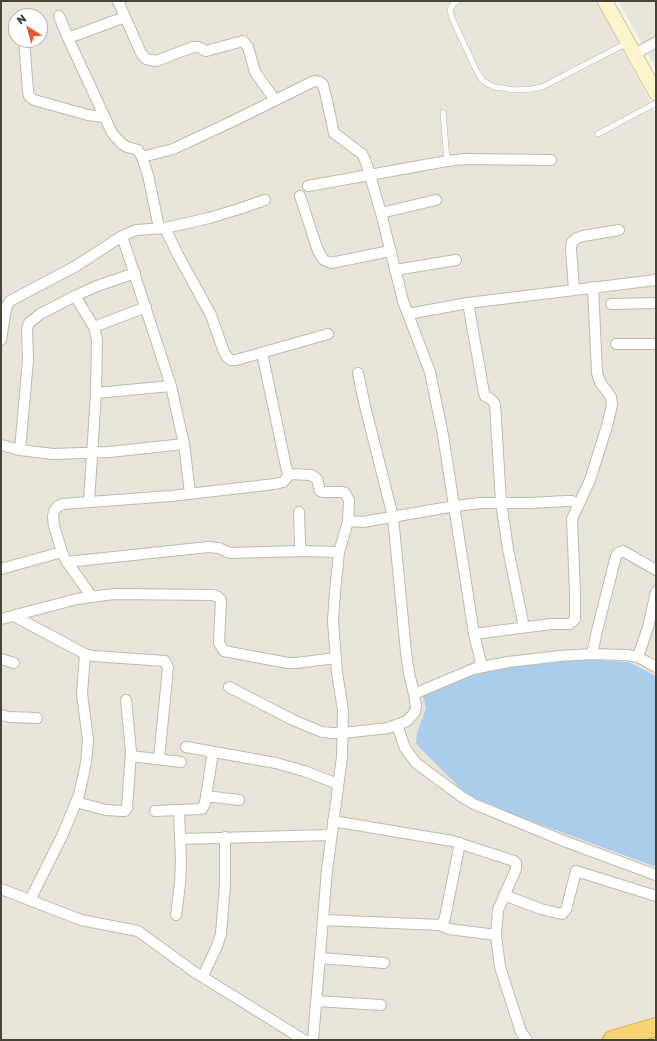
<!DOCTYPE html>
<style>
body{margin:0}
#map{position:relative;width:657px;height:1041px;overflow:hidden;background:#f4f2ea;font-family:"Golos Text",sans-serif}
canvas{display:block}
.frame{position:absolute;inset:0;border:2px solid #484339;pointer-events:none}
.north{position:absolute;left:8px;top:8px;width:40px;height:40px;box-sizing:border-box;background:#fff;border:1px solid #b6b4b0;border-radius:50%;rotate:323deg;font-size:11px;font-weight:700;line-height:16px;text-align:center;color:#484339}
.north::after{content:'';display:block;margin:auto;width:14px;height:18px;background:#ec5529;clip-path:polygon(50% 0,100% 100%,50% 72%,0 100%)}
</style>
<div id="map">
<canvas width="657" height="1041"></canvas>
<div class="frame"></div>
<div class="north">N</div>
</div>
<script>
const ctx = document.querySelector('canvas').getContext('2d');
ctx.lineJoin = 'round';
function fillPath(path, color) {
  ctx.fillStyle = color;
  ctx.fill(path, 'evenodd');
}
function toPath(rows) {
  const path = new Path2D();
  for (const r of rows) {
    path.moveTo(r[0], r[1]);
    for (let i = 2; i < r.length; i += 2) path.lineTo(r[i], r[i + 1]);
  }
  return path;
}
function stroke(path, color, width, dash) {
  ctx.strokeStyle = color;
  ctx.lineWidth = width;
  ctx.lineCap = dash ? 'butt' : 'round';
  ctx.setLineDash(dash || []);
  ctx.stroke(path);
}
fillPath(toPath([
 [1,1,598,1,656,114,656,1023,600,1040,1,1040],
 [16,16,40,16,40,40,16,40],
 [618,1,656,1,656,69,651,59]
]), '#e8e4d9');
fillPath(toPath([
 [568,658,629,662,656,676,656,867,515,815,475,798,461,789,420,748,416,743,417,733,426,708,423,696,433,691,434,692,446,684,462,677,490,669]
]), '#abcdec');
const lane = toPath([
 [457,1,452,5,450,10,452,18,476,70,483,81,494,87,516,90,531,89,542,87,627,43],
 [443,112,447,161],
 [598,134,656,103]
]);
const street = toPath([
 [118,1,141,53,146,59,156,61,193,47,198,47,206,51,243,41,248,47,255,72,275,100],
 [59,16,68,38,112,133,122,144,127,147,138,150,142,157,148,175,159,228],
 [68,38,125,17],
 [24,40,28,91,29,96,34,100,88,115,104,117],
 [635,54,656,42],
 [142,157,173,149,229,123,314,81,320,82,323,85,325,92,334,133,362,154,366,162,381,213,403,301,430,372,443,435,474,634,482,667],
 [308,186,447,161,465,159,551,160],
 [300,196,317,248,320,254,324,260,331,263,390,251],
 [381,213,436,200],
 [165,228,178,255,211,315,224,352,227,357,231,360,236,360,328,334],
 [122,236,171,386,184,444,190,493],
 [395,270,456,260],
 [574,289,571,249,572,242,577,238,583,236,619,230],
 [75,296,94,327,97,340,96,393,89,502],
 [468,303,484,393,485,396,491,399,495,404,501,502,508,549,524,627],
 [611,304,656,303],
 [408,314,468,303,656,280],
 [94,327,146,307],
 [1,340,6,308,10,301,76,266,122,236,136,230,165,228,209,218,239,209,265,200],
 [616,344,656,344],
 [262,353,287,471,290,474,311,475,317,479,320,491,323,492,342,492,345,493,349,500,348,521,339,552,335,592,333,621,337,673,343,710,342,757,327,870,313,1040],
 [96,393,171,386],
 [1,445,20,450,53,454,109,452,184,444],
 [20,450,28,360,27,328,29,323,40,314,75,296,97,286,135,273],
 [299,512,300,544,302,551,339,552],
 [348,521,363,522,455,506,481,503,530,503,566,501,572,501,578,504],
 [67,562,208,547,219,548,230,553,302,551],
 [1,569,62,552],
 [92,597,67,562,62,552,54,526,53,517,54,511,58,506,63,504,171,496,275,484,283,482,290,474],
 [14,616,85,654,93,656,165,661,168,668,159,759],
 [1,619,77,599,113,594,213,595,218,597,221,600,219,643,224,651,288,663,297,663,335,658],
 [474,634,551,624,570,624,575,619,575,592,572,519,590,480,607,426,612,405,611,397,600,382,597,373,593,287],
 [592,654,597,631,616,556,618,553,623,551,656,570],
 [638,657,648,627,656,592],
 [1,659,14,663],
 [229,687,293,720,322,732,332,733,343,733,388,728,407,721,415,712,416,706,414,694,409,673,406,652,393,517,365,406,358,373],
 [414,694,473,669,508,662,560,656,592,654,626,655,638,657,656,667],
 [1,715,9,717,37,718],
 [397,725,405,748,416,763,462,797,474,804,564,841,656,875],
 [186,747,276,763,304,771,338,784],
 [131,756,181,762],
 [206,796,239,800],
 [76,802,106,810,122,811,125,811,127,808,131,752,126,700],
 [155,811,202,809,205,803,213,752],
 [333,821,452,841,514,861,516,863,516,869,498,910,496,935,500,967,521,1032,527,1040],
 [180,839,331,835],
 [1,889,81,920,138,931,193,971,304,1040],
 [504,895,541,909,562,914,566,910,576,871,656,896],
 [30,900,62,836,79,795,86,763,88,740,82,694,85,654],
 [176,915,180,884,181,861,179,811],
 [323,920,440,925,444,921,445,917,460,843],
 [440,925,449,929,496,935],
 [320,958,384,963],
 [203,976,217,946,221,934,225,884,225,837],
 [317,1001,381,1005]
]);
const secondary = toPath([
 [605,1,656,93]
]);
const highway = toPath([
 [612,1040,656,1027]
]);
stroke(lane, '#bfbaad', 6);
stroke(street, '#bfbaad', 12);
stroke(secondary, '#d1c79d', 16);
stroke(highway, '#d4aa44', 20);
stroke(lane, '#fff', 5);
stroke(street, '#fff', 10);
stroke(secondary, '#fbf4cd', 14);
stroke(highway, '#f5d474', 18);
</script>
